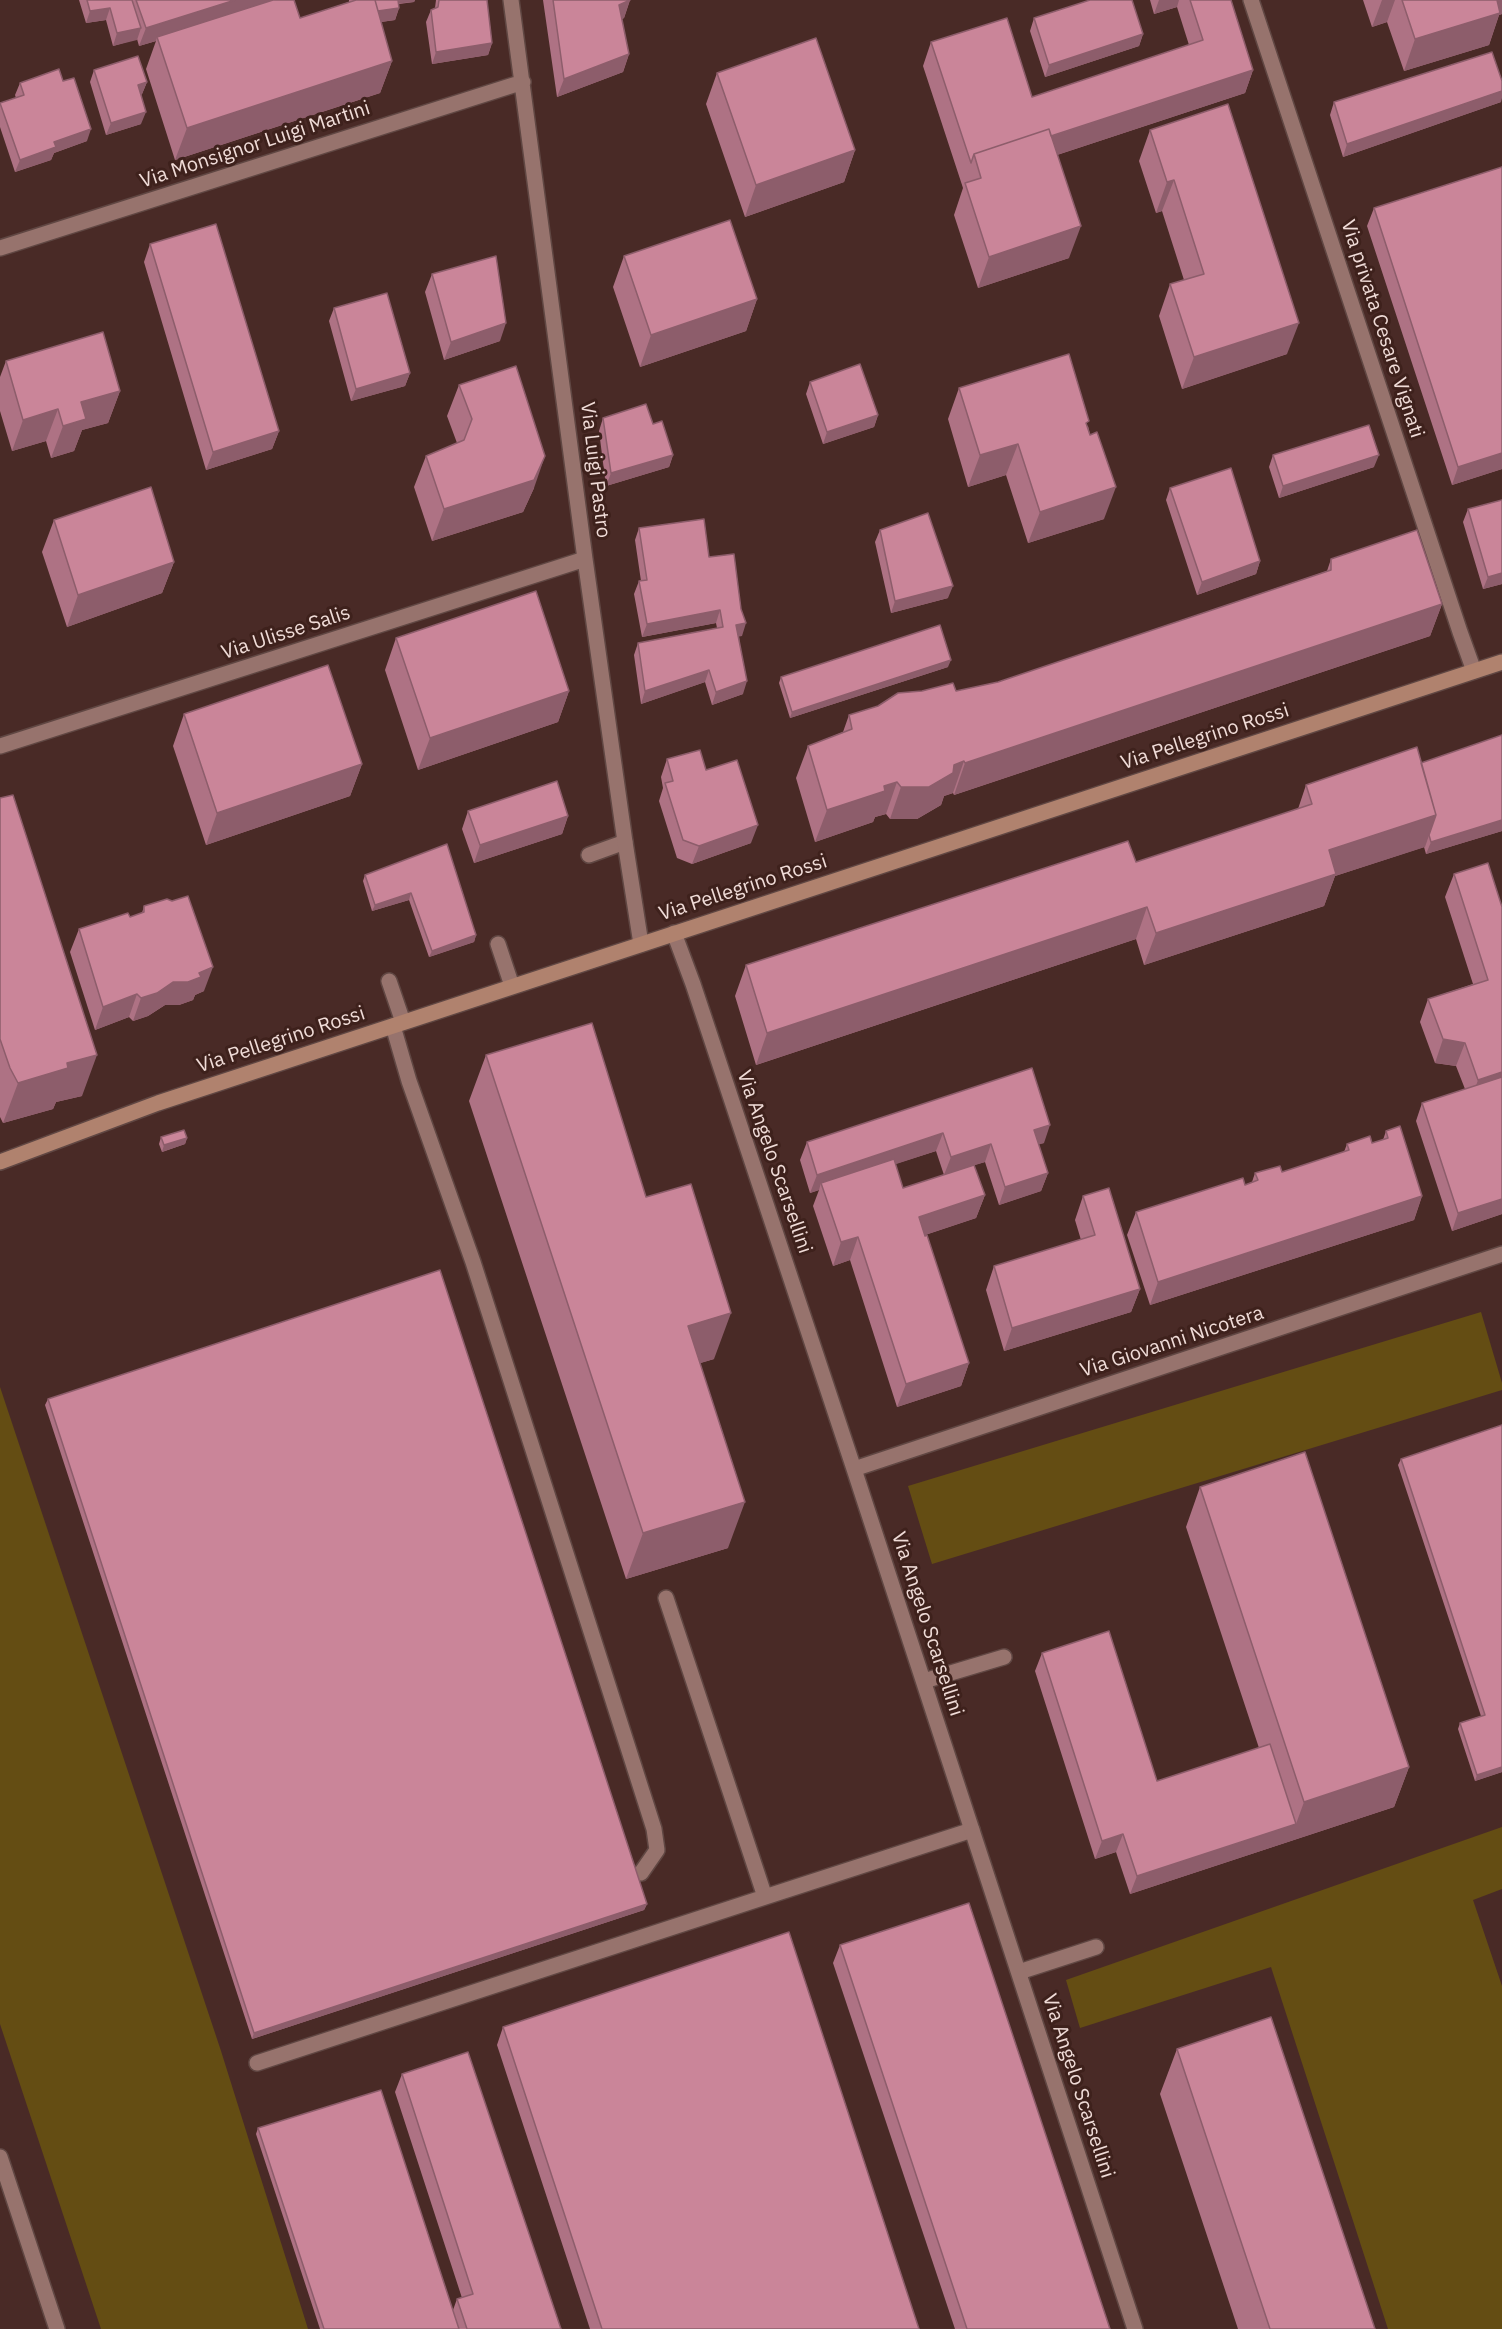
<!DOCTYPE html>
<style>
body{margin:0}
canvas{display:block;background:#492a26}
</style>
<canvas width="1502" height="2329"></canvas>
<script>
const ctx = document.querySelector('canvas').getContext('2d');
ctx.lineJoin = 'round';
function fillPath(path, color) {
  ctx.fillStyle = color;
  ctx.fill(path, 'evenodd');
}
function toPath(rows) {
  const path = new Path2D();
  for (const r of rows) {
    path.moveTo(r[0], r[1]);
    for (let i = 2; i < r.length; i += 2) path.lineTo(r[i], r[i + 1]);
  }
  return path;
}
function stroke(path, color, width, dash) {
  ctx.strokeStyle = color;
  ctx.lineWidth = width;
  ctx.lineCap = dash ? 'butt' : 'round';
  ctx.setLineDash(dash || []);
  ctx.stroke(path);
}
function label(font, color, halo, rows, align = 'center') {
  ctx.font = font + ' "IBM Plex Sans",sans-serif';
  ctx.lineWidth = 6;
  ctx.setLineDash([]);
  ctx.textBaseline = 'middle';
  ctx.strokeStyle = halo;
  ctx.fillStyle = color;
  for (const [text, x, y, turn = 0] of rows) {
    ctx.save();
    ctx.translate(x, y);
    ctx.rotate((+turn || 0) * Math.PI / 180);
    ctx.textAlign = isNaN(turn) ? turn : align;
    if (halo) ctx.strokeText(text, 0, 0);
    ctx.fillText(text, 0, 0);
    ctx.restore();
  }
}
fillPath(toPath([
 [1481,1312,1502,1383,1502,1390,932,1564,908,1486],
 [0,1387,221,2051,308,2329,101,2329,0,2024],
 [1502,1827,1502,1889,1473,1900,1502,1986,1502,2329,1388,2329,1271,1967,1080,2028,1066,1980]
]), '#644d13');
const lane = toPath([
 [589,855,625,842],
 [498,944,512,986],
 [389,981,403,1022],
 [393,1026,409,1081,473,1262,654,1829,657,1850,641,1873],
 [666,1598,765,1897,972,1830],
 [924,1681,1004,1657],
 [1019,1972,1096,1947],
 [257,2063,765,1897]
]);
const street = toPath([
 [511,0,585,559,625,842,641,944],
 [1251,0,1460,632,1474,671],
 [0,248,523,82],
 [0,746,585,559],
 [674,933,693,984,854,1469,1135,2329],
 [854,1469,1502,1254],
 [0,2157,57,2329]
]);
const secondary = toPath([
 [0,1162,158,1103,1502,662]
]);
stroke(lane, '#604743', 18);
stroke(street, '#604743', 18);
stroke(secondary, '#604743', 18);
stroke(lane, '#97736d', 15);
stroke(street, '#97736d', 15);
stroke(secondary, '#b0826e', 15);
fillPath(toPath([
 [79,0,294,0,300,18,349,2,349,0,415,0,414,2,399,4,399,8,395,20,381,22,392,61,380,93,175,160,146,69,156,41,139,46,137,39,113,46,106,20,86,23],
 [436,0,487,0,492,43,488,55,432,64,426,22,431,10,435,8],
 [543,0,630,0,624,18,622,19,629,54,623,72,557,97],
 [1150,0,1231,0,1253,70,1245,93,1057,155,1069,258,978,288,954,215,963,188,923,66,931,42,1032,97,1189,45,1177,7,1154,14],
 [1363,0,1502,0,1502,14,1499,15,1489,45,1404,71,1387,22,1372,27],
 [1034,18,1143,34,1139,46,1045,77,1030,31],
 [94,70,147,82,142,94,141,95,141,124,106,135,90,82],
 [717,73,855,150,844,182,745,217,706,104],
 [20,83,87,141,54,153,51,160,15,172,0,127,0,104,16,98,15,95],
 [1334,102,1501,102,1343,157,1330,115],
 [1150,130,1287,354,1182,389,1159,316,1170,284,1184,280,1162,211,1156,213,1139,161],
 [1374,208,1502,469,1452,485,1367,226],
 [150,244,279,431,272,449,206,470,144,262],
 [624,256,757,299,746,331,640,367,613,287],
 [432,274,500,341,444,360,425,292],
 [334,308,410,373,405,386,351,401,329,321],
 [6,361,120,391,108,423,82,430,74,451,51,458,46,441,12,451,0,411,0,377],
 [810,382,878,415,874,427,823,444,806,394],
 [459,385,534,488,523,512,432,541,414,487,426,456,457,443,447,416],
 [959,388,1088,426,1090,435,1104,519,1028,543,1006,475,968,487,948,419],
 [603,418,653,424,673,455,669,467,606,486,599,431],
 [1273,455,1374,467,1279,498,1269,467],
 [1170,488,1260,561,1256,574,1197,595,1166,500],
 [1468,509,1502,584,1483,589,1463,522],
 [54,520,174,562,162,593,67,627,42,552],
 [639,528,709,557,742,636,739,636,743,694,712,705,705,682,641,704,634,655,638,643,717,628,716,623,642,637,634,594,639,581,641,581,635,540],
 [880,530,948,598,891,613,875,542],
 [1331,559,1442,604,1430,636,954,795,953,793,944,796,941,805,917,819,890,819,886,814,875,817,873,822,815,842,796,778,808,746,843,732,849,715,998,682,1327,571],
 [396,638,569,691,558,722,418,770,385,670],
 [948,667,790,718,779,683,781,677],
 [184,714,362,764,350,796,206,845,173,746],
 [1502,735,1502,831,1426,854,1424,847,1335,876,1324,906,1144,965,1136,939,756,1065,735,996,746,965,1136,862,1298,809,1306,785,1421,763],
 [667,759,706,770,751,843,692,864,677,858,659,801,663,788,661,777],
 [0,798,82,1096,56,1102,53,1109,3,1123,0,1117],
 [468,811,568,816,562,834,474,863,462,829],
 [447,844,476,935,474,942,429,957,409,900,372,911,363,881,365,875],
 [1488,863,1502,1214,1452,1231,1416,1121,1422,1103,1465,1089,1456,1066,1435,1063,1420,1022,1428,999,1473,984,1445,897,1454,874],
 [144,906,204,991,195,995,193,1000,179,1005,165,1005,148,1016,133,1021,129,1017,95,1030,70,952,79,929,130,917,142,913],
 [486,1055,646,1197,714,1359,700,1363,728,1548,626,1579,469,1101],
 [1032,1068,1044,1143,1038,1144,1048,1173,1041,1191,999,1205,985,1162,974,1165,985,1195,976,1218,925,1235,969,1363,961,1386,897,1407,850,1260,833,1266,813,1206,819,1190,810,1193,800,1160,807,1142],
 [936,1151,944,1175,903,1188,895,1164],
 [1386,1131,1422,1196,1414,1220,1150,1305,1127,1235,1136,1212,1245,1185,1252,1182,1255,1173,1282,1172,1344,1152,1347,1144,1372,1143,1383,1140],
 [161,1137,187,1138,185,1144,162,1152,159,1144],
 [1083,1196,1140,1289,1131,1312,1004,1351,986,1290,994,1266,1081,1240,1075,1220],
 [48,1399,647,1904,644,1910,252,2039,45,1405],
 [1502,1425,1502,1772,1475,1781,1458,1729,1460,1723,1481,1716,1398,1465,1401,1459],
 [1200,1487,1409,1767,1394,1807,1130,1894,1116,1852,1095,1859,1035,1671,1042,1653,1157,1781,1259,1748,1186,1527],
 [840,1945,1110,2329,955,2329,833,1963],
 [503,2027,919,2329,590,2329,497,2045],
 [1177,2049,1375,2329,1238,2329,1160,2094],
 [402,2074,561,2329,320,2329,256,2134,258,2128,453,2310,457,2299,462,2298,395,2092]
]), '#ae7284');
fillPath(toPath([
 [235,0,275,0,157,37,156,41,139,46,146,28],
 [395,0,415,0,414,2,393,4],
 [630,0,624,18,612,23,619,5],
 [1159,0,1179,0,1177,7,1154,14],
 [1382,0,1395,0,1387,22,1372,27],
 [1490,0,1502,0,1502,14,1499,15,1489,45,1404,71,1415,39],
 [110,8,106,20,86,23,90,11],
 [399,8,395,20,366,24,371,12],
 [141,28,137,40,113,46,117,33],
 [1143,34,1139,46,1045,77,1049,65],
 [492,43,488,55,432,64,436,52],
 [629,54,623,72,557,97,564,79],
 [392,61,380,93,175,160,187,128],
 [1253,70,1245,93,981,180,981,178,976,161],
 [147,82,142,94,133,97,138,85],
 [1502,91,1502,98,1501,102,1343,157,1347,144],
 [146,112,141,124,106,135,111,123],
 [91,129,87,141,54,153,51,160,15,172,20,160,54,142],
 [855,150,844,182,745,217,756,185],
 [1174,180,1162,211,1156,213,1167,182],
 [1081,226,1069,258,978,288,989,257],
 [757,299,746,331,640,367,651,335],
 [506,323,500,341,444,360,451,342],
 [1299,323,1287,354,1182,389,1194,357],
 [410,373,405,386,351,401,356,389],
 [120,391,108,423,82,430,74,451,51,458,63,426,81,402],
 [58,409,46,441,12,451,23,420],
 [878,415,874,427,823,444,827,432],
 [279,431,272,449,206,470,213,452],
 [1018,444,1006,475,968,487,980,455],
 [1502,453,1502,469,1452,485,1458,467],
 [673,455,669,467,606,486,611,473],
 [1379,455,1374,467,1279,498,1283,486],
 [545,456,534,488,523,512,432,541,444,509],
 [1116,487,1104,519,1028,543,1040,512],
 [1260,561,1256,574,1197,595,1202,582],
 [174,562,162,593,67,627,78,595],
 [1502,573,1502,584,1483,589,1488,577],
 [953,586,948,598,891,613,895,601],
 [1442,604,1430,636,954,795,965,763],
 [720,610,716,623,642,637,647,624],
 [746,623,742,636,732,638,736,625],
 [951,660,948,667,790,718,792,712],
 [709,670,705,682,641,704,645,691],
 [747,681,743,694,712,705,716,692],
 [569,691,558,722,418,770,430,738],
 [964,761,953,793,944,796,941,805,917,819,890,819,901,787],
 [362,764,350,796,206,845,217,813],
 [897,782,886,814,875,817,873,822,815,842,827,810,884,786],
 [1436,815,1425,847,1335,876,1324,906,1144,965,1156,933,1329,850],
 [568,816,562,834,474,863,480,845],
 [1502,820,1502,831,1426,854,1431,842],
 [758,825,751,843,692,864,699,846],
 [411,893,409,900,372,911,375,905],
 [1147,907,1136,939,756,1065,767,1033],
 [476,935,474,942,429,957,432,951],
 [213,967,204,991,195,995,193,1000,179,1005,165,1005,148,1016,133,1021,141,998,173,982],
 [137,994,129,1017,95,1030,103,1007],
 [1443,1039,1465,1043,1456,1066,1435,1063],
 [97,1055,82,1096,56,1102,53,1109,3,1123,18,1083,67,1063],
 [1502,1072,1502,1093,1470,1103,1478,1080],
 [1050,1125,1044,1143,1027,1148,1034,1130],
 [943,1133,936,1151,823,1188,821,1183,819,1190,810,1193,817,1175],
 [187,1138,185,1144,162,1152,164,1145],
 [991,1144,985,1162,944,1175,951,1157],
 [1048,1173,1041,1191,999,1205,1005,1187],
 [985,1195,976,1218,910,1240,919,1217],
 [1422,1196,1414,1220,1150,1305,1158,1282],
 [1502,1199,1502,1214,1452,1231,1458,1213],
 [858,1237,850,1260,833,1266,841,1242],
 [1140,1289,1131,1312,1004,1351,1012,1328],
 [731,1313,714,1359,671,1372,688,1326],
 [969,1363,961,1386,897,1407,906,1384],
 [745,1502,728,1548,626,1579,643,1533],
 [1409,1767,1394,1807,1130,1894,1137,1876,1296,1824,1304,1802],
 [1502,1767,1502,1772,1475,1781,1477,1775],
 [1123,1834,1116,1852,1095,1859,1102,1841],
 [647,1904,644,1910,252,2039,254,2033]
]), '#8d5d6b');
const building = toPath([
 [87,0,132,0,141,28,117,33,110,8,90,11,87,0],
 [136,0,235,0,146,28,136,0],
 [273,0,294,0,300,18,356,0,375,0,392,61,187,128,157,37,273,0],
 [375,0,398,0,399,8,378,11,375,0],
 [439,0,487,0,492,43,436,52,431,10,438,7,439,0],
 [553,0,630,0,619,5,629,54,564,79,553,0],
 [1090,0,1132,0,1143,34,1049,65,1034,18,1090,0],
 [1190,0,1231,0,1253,70,1051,136,1049,129,974,154,971,163,931,42,1007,18,1032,97,1203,40,1190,0],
 [1402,0,1497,0,1500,13,1415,39,1402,0],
 [816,38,855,150,756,185,717,73,816,38],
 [1492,52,1502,81,1502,91,1347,144,1334,102,1492,52],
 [138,56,147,82,138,85,146,112,111,123,94,70,138,56],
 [59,69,63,81,74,78,91,129,54,142,56,147,20,160,0,103,24,95,20,83,59,69],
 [1228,104,1299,323,1194,357,1170,284,1204,274,1174,180,1167,182,1150,130,1228,104],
 [1049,129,1081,226,989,257,965,183,981,178,974,154,1049,129],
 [1502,167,1502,453,1458,467,1374,208,1502,167],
 [730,220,757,299,651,335,624,256,730,220],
 [216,224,279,431,213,452,150,244,216,224],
 [496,256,506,323,451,342,432,274,496,256],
 [387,293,410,373,356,389,334,308,387,293],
 [103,332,120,391,81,402,86,419,63,426,58,409,23,420,6,361,103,332],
 [1069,354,1089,421,1086,423,1090,435,1097,432,1116,487,1040,512,1018,444,980,455,959,388,1069,354],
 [860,364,878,415,827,432,810,382,860,364],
 [516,366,545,456,534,480,444,509,426,456,464,440,472,419,459,385,516,366],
 [646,404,653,424,662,421,673,455,611,473,603,418,646,404],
 [1369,425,1379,455,1283,486,1273,455,1369,425],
 [1231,468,1260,561,1202,582,1170,488,1231,468],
 [151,487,174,562,78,595,54,520,151,487],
 [1502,500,1502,573,1488,577,1468,509,1502,500],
 [928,513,953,586,895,601,880,530,928,513],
 [704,519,709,557,734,554,741,609,746,623,736,625,747,681,716,692,709,670,645,691,638,643,723,627,720,610,647,624,639,581,647,580,639,528,704,519],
 [1417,530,1442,604,965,763,964,761,954,765,953,773,929,787,901,787,897,782,884,786,885,791,827,810,808,746,852,729,849,715,878,706,898,693,922,691,953,683,956,691,998,682,1331,570,1331,559,1417,530],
 [536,591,569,691,430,738,396,638,536,591],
 [940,625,951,660,792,712,781,677,940,625],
 [328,665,362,764,217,813,184,714,328,665],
 [1502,735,1502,820,1431,842,1429,835,1436,815,1421,763,1502,735],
 [1417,747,1436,815,1329,850,1336,874,1156,933,1147,907,767,1033,746,965,1128,841,1136,862,1312,804,1306,785,1417,747],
 [700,750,706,770,737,760,758,825,699,846,683,840,665,783,673,781,667,759,700,750],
 [557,781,568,816,480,845,468,811,557,781],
 [13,795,97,1055,67,1063,68,1068,18,1083,10,1068,0,1039,0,798,13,795],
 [447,844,476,935,432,951,411,893,375,905,365,875,447,844],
 [1488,863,1502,907,1502,1072,1478,1080,1465,1043,1443,1039,1428,999,1488,980,1454,874,1488,863],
 [188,896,213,967,199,973,201,977,188,982,173,982,157,993,141,998,137,994,103,1007,79,929,128,913,130,917,144,912,144,906,167,899,172,901,188,896],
 [592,1023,646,1197,691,1184,731,1313,688,1326,745,1502,643,1533,486,1055,592,1023],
 [1032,1068,1050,1125,1034,1130,1048,1173,1005,1187,991,1144,951,1157,943,1133,817,1175,807,1142,1032,1068],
 [1502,1077,1502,1199,1458,1213,1422,1103,1502,1077],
 [1400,1126,1422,1196,1158,1282,1136,1212,1243,1178,1245,1185,1258,1180,1255,1173,1280,1166,1282,1172,1349,1150,1347,1144,1370,1136,1372,1143,1388,1138,1386,1131,1400,1126],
 [184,1130,187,1138,164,1145,161,1137,184,1130],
 [894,1159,903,1188,974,1165,985,1195,919,1217,925,1236,927,1235,969,1363,906,1384,858,1237,841,1242,821,1183,894,1159],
 [1109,1188,1140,1289,1012,1328,994,1266,1095,1235,1083,1196,1109,1188],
 [440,1270,647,1904,254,2033,48,1399,440,1270],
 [1502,1425,1502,1767,1477,1775,1460,1723,1485,1715,1401,1459,1502,1425],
 [1305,1452,1409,1767,1304,1802,1200,1487,1305,1452],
 [1109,1631,1157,1781,1270,1744,1296,1824,1137,1876,1123,1834,1102,1841,1042,1653,1109,1631],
 [969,1903,1110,2329,967,2329,840,1945,969,1903],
 [789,1932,919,2329,602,2329,503,2027,789,1932],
 [1271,2017,1375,2329,1270,2329,1177,2049,1271,2017],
 [468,2052,561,2329,467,2329,457,2299,473,2294,402,2074,468,2052],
 [381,2090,459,2329,324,2329,258,2128,381,2090]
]);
fillPath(building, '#ca8599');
stroke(building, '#8d5d6b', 1.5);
label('20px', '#f0dcd8', '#3e211c', [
 ["Via Monsignor Luigi Martini",255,145,-18],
 ["Via privata Cesare Vignati",1382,329,72],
 ["Via Luigi Pastro",595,470,83],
 ["Via Ulisse Salis",286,633,-18],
 ["Via Pellegrino Rossi",1205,737,-18],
 ["Via Pellegrino Rossi",743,888,-18],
 ["Via Pellegrino Rossi",281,1040,-18],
 ["Via Angelo Scarsellini",774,1162,71],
 ["Via Giovanni Nicotera",1172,1342,-18],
 ["Via Angelo Scarsellini",927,1624,72],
 ["Via Angelo Scarsellini",1078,2086,72]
]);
</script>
